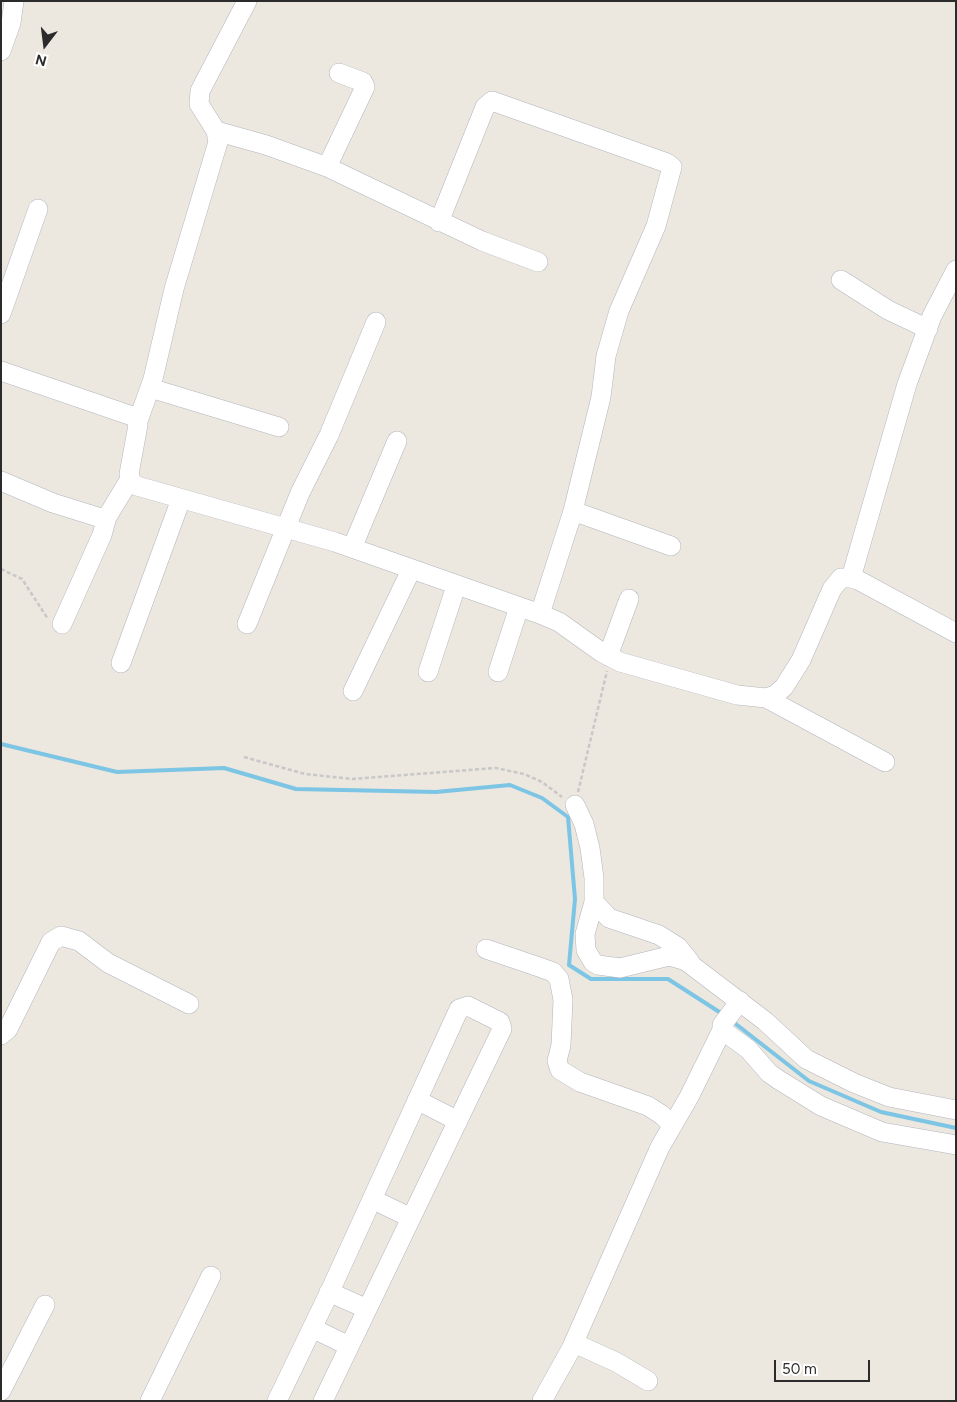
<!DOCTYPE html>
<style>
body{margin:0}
#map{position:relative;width:957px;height:1402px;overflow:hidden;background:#ece7df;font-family:Figtree,sans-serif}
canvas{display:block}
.frame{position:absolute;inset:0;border:2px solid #2b2b2b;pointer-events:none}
.north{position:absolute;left:20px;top:20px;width:50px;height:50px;-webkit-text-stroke:4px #fff;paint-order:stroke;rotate:195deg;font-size:14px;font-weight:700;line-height:20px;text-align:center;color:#2b2b2b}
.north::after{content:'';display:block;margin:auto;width:18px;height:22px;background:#2b2b2b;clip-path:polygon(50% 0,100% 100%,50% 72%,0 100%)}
.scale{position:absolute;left:774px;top:1360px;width:96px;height:22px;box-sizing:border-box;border:2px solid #2b2b2b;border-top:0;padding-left:6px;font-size:15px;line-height:18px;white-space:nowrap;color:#2b2b2b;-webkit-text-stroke:4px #fff;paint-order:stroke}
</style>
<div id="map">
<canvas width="957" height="1402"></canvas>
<div class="frame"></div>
<div class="north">N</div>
<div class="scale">50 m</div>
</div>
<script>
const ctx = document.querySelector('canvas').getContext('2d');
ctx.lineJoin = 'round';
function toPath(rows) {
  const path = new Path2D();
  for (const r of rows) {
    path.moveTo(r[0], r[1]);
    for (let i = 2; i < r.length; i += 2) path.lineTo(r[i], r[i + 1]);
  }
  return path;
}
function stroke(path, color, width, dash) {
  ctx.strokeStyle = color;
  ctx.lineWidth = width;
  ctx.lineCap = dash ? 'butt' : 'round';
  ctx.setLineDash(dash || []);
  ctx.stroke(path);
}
stroke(toPath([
 [1,744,117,772,224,768,296,789,436,792,510,785,542,798,568,817,575,899,569,965,591,979,668,979,724,1015],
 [732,1021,809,1081,881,1112,956,1128]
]), '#7cc5e4', 4);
const minor = toPath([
 [1,51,11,23,14,1],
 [216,131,266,145,327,167,482,241,538,262],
 [327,167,365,87,363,82,339,73],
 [439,222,485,107,492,101,667,163,672,167,656,226,619,311,606,356,601,397,573,511,540,614],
 [841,280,888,310,928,329],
 [1,314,38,209],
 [1,371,135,417,138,425,129,474,132,483,137,486,335,542,540,614,559,622,601,652,620,662,737,695,766,698,775,695,784,687,801,660,832,589,841,578,851,578,858,580,956,633],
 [150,388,279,427],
 [138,421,153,379,174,289,218,142,216,131,199,104,200,91,247,1],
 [1,481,53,503,101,518,107,517,130,479],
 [573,511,671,546],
 [352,548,397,441],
 [851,578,907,384,932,316,956,270],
 [62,624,102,535,107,517],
 [247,624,300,493,329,435,376,322],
 [608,656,629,599],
 [121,663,181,499],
 [428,672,456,586],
 [498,672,519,607],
 [353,691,411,570],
 [766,698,885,762],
 [575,805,584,824,590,848,594,878,594,902,585,934,586,950,593,962,598,965,620,968,669,956,686,961,765,1021,806,1059,854,1083,889,1097,956,1110],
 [594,902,609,918,659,935,678,947,690,962],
 [486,949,539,967,553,972,559,979,563,1000,561,1045,557,1061,560,1070,580,1082,648,1106,662,1115,672,1125],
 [740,1001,722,1025,722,1030,748,1049,769,1073,779,1080,821,1106,882,1132,956,1145],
 [1,1035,8,1029,51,942,61,936,79,941,108,963,189,1004],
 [417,1100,458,1121],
 [372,1199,411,1218],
 [329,1292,367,1309],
 [312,1328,349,1346],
 [574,1343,616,1362,648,1381],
 [1,1391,45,1305],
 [150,1401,211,1276],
 [277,1401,331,1289,459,1009,468,1006,500,1022,502,1029,323,1401],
 [542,1401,571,1349,660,1147,689,1097,722,1030]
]);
stroke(minor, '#b2b5be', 20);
stroke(toPath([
 [1,569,22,579,48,619],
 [244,757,305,774,352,779,496,768,524,774,542,782,562,797],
 [578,792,607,671]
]), '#c8c8c8', 2.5, [4, 2.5]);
stroke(minor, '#fff', 19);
</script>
